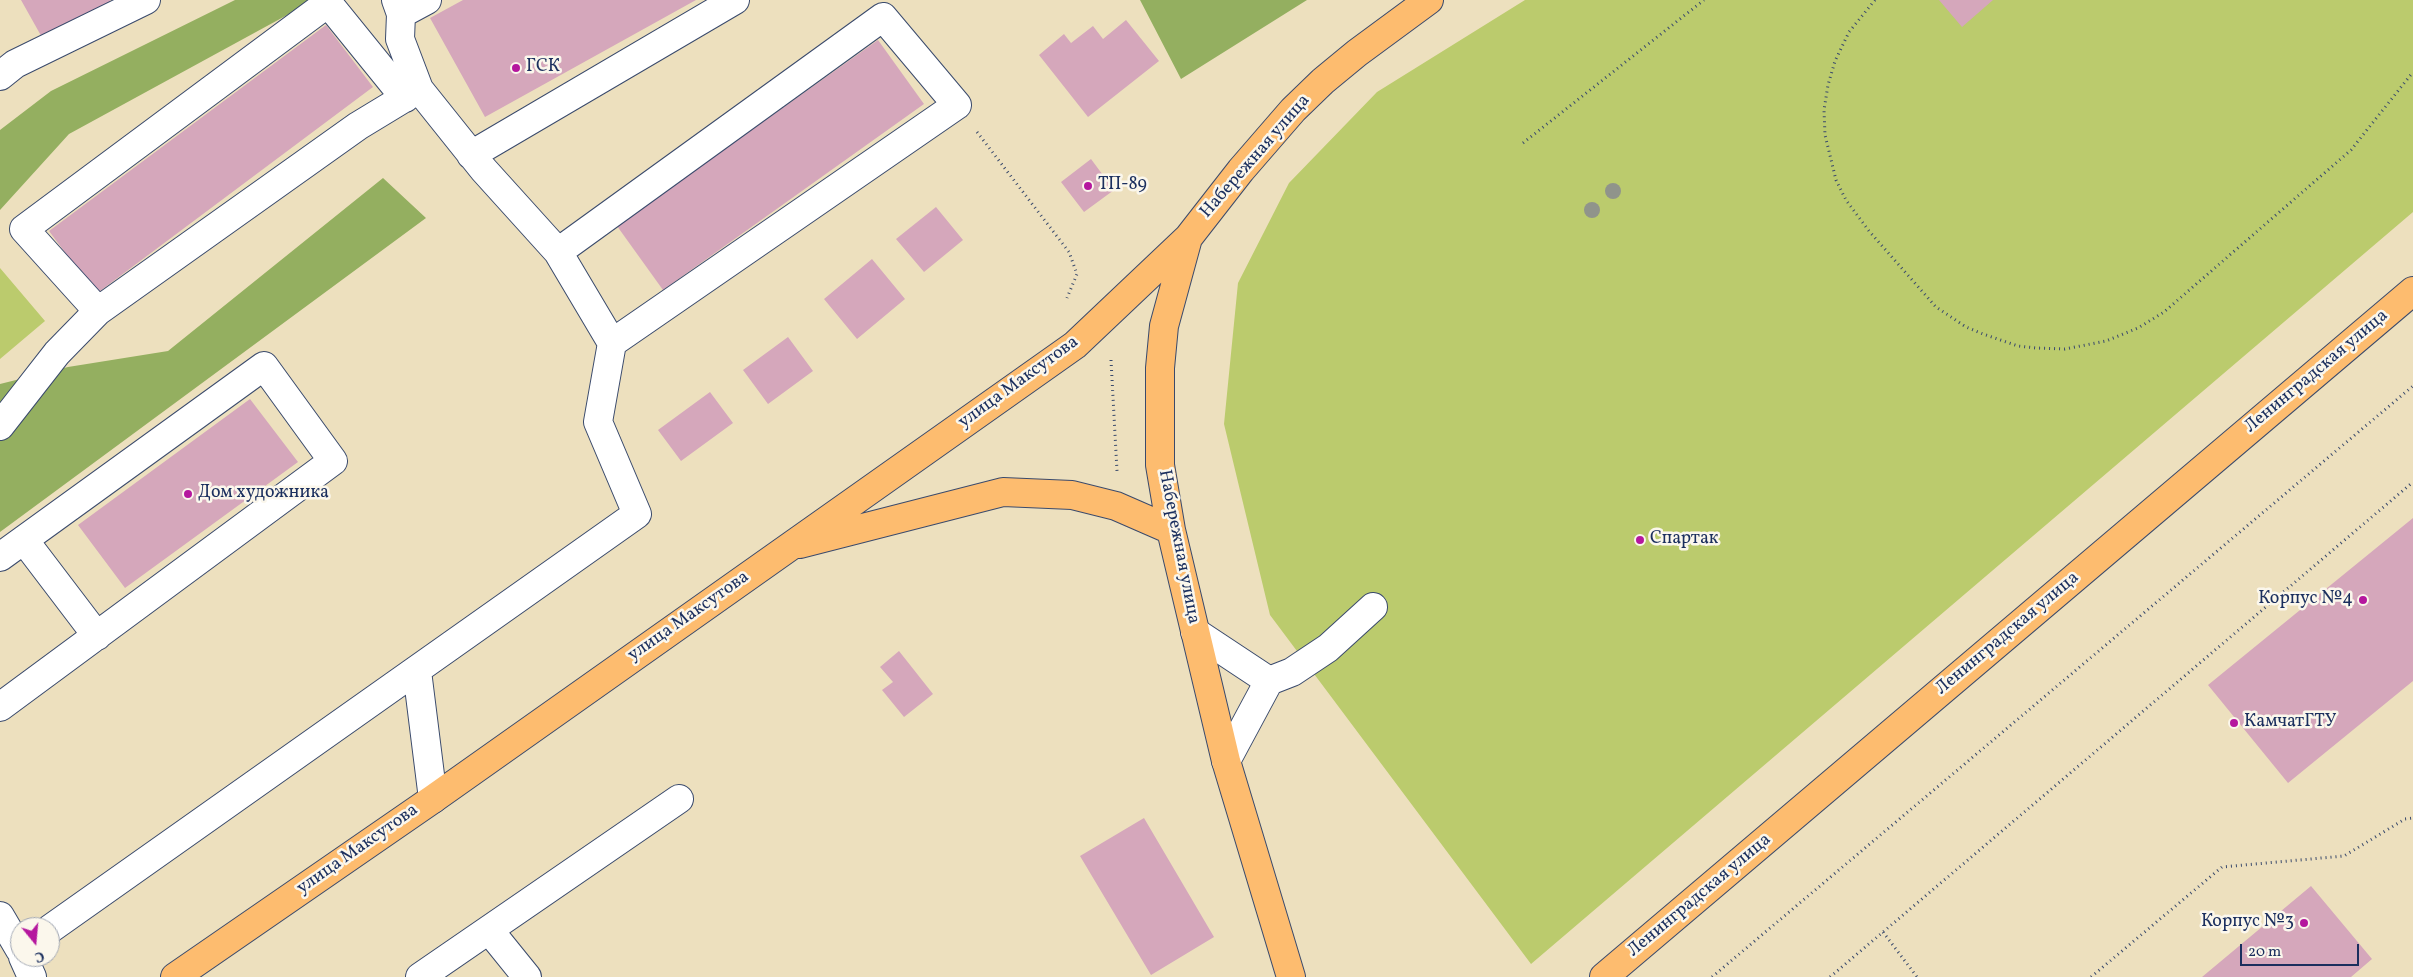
<!DOCTYPE html>
<meta charset="utf-8">
<style>
body{margin:0}
#map{position:relative;width:2413px;height:977px;overflow:hidden;background:#ede0be;font-family:Vollkorn,serif}
canvas{display:block}
.north{position:absolute;left:10px;top:917px;width:50px;height:50px;box-sizing:border-box;background:#fbf7ec;border:1px solid #a1a7b3;border-radius:50%;rotate:163deg;font-size:14px;font-weight:700;line-height:20px;text-align:center;color:#1b2f5e}
.north::after{content:'';display:block;margin:auto;width:18px;height:22px;background:#b5179e;clip-path:polygon(50% 0,100% 100%,50% 72%,0 100%)}
.scale{position:absolute;left:2240px;top:944px;width:119px;height:22px;box-sizing:border-box;border:2px solid #1b2f5e;border-top:0;padding-left:6px;font-size:15px;line-height:18px;white-space:nowrap;color:#1b2f5e;-webkit-text-stroke:4px #fbf7ec;paint-order:stroke}
</style>
<div id="map">
<canvas width="2413" height="977"></canvas>
<div class="north">С</div>
<div class="scale">20 m</div>
</div>
<script>
const ctx = document.querySelector('canvas').getContext('2d');
ctx.lineJoin = 'round';
function fillPath(path, color) {
  ctx.fillStyle = color;
  ctx.fill(path, 'evenodd');
}
function toPath(rows) {
  const path = new Path2D();
  for (const r of rows) {
    path.moveTo(r[0], r[1]);
    for (let i = 2; i < r.length; i += 2) path.lineTo(r[i], r[i + 1]);
  }
  return path;
}
function stroke(path, color, width, dash) {
  ctx.strokeStyle = color;
  ctx.lineWidth = width;
  ctx.lineCap = dash ? 'butt' : 'round';
  ctx.setLineDash(dash || []);
  ctx.stroke(path);
}
function label(font, color, halo, rows, align = 'center') {
  ctx.font = font + ' Vollkorn,serif';
  ctx.lineWidth = 5;
  ctx.setLineDash([]);
  ctx.textBaseline = 'middle';
  ctx.strokeStyle = halo;
  ctx.fillStyle = color;
  for (const [text, x, y, turn = 0] of rows) {
    ctx.save();
    ctx.translate(x, y);
    ctx.rotate((+turn || 0) * Math.PI / 180);
    ctx.textAlign = isNaN(turn) ? turn : align;
    if (halo) ctx.strokeText(text, 0, 0);
    ctx.fillText(text, 0, 0);
    ctx.restore();
  }
}
fillPath(toPath([
 [1525,0,2413,0,2413,212,1531,964,1270,615,1224,424,1238,283,1289,183,1377,92],
 [0,268,45,321,0,359]
]), '#bbcb6d');
fillPath(toPath([
 [235,0,307,0,311,2,69,134,0,210,0,130,51,91],
 [1140,0,1307,0,1181,79],
 [383,178,426,218,0,532,0,384,68,367,168,351]
]), '#94af60');
fillPath(toPath([
 [21,0,110,0,112,4,44,41],
 [463,0,696,0,485,117,430,18],
 [1939,0,1993,0,1962,27],
 [1126,20,1159,61,1088,117,1039,55,1064,34,1071,43,1093,26,1103,39],
 [326,25,373,87,96,294,49,231],
 [878,40,924,104,663,290,617,226],
 [1091,159,1114,190,1084,212,1061,182],
 [936,207,963,240,924,272,896,239],
 [872,259,905,299,857,339,824,299],
 [788,337,813,371,768,404,743,370],
 [710,392,733,423,681,461,658,430],
 [250,399,298,462,125,588,78,525],
 [2413,518,2413,681,2288,783,2208,685],
 [899,651,933,694,904,717,882,690,893,682,880,667],
 [1144,818,1214,937,1151,975,1080,856],
 [2311,886,2372,959,2351,977,2202,977]
]), '#d5a7bb');
const minor = toPath([
 [401,14,427,0],
 [0,76,15,64,146,0],
 [471,155,735,0],
 [558,252,883,17,957,105,612,343],
 [98,311,24,229,328,3,405,98],
 [0,426,57,353,98,311,358,126,419,89],
 [24,540,97,636],
 [0,557,264,366,333,461,0,707],
 [1195,632,1269,681],
 [417,671,433,799],
 [1226,761,1269,681,1292,672,1328,648,1373,607],
 [0,916,20,950],
 [50,929,637,514,598,422,612,343,558,252,483,169,419,89,400,39,401,14,396,0],
 [489,930,527,977],
 [23,957,32,977],
 [420,977,679,799]
]);
const major = toPath([
 [800,544,1003,492,1072,495,1116,506,1171,530],
 [175,977,433,799,1075,345,1188,238],
 [1291,977,1226,761,1171,530,1160,465,1160,368,1164,326,1188,238,1241,170,1293,110,1323,81,1357,53,1429,0],
 [1604,977,2413,291]
]);
stroke(minor, '#3a4a6c', 30);
stroke(major, '#3a4a6c', 30);
stroke(toPath([
 [1875,0,1849,32,1835,61,1828,85,1824,110,1825,135,1836,180,1846,200,1869,231,1936,307,1966,327,1983,334,2018,346,2036,348,2065,349,2106,341,2138,328,2164,312,2351,150,2413,72],
 [977,132,1069,252,1077,274,1067,298],
 [1523,143,1704,0],
 [1111,360,1117,471],
 [1883,932,1917,977],
 [1712,977,2413,386],
 [1830,977,2413,482],
 [2091,977,2222,867,2344,856,2405,819,2413,818]
]), '#3a4a6c', 3, [1, 4]);
stroke(minor, '#fff', 28);
stroke(major, '#fdbc6f', 28);
ctx.fillStyle = '#90948b';
for (const [x, y] of [
 [1613,191],
 [1592,210]
]) {
  ctx.beginPath();
  ctx.arc(x, y, 8, 0, 2 * Math.PI);
  ctx.fill();
}
for (const [x, y, r, color] of [
 [516,68,5,"#b5179e"],
 [1088,186,5,"#b5179e"],
 [188,494,5,"#b5179e"],
 [1640,540,5,"#b5179e"],
 [2363,600,5,"#b5179e"],
 [2234,723,5,"#b5179e"],
 [2304,923,5,"#b5179e"]
]) {
  const dot = new Path2D();
  dot.arc(x, y, r, 0, 2 * Math.PI);
  ctx.fillStyle = color;
  ctx.fill(dot);
  stroke(dot, '#fbf7ec', 2);
}
label('18px', '#1b2f5e', '#fbf7ec', [
 ["ГСК",526,68],
 ["ТП-89",1098,186],
 ["Дом художника",198,494],
 ["Спартак",1650,540],
 ["Корпус №4",2353,600,"right"],
 ["КамчатГТУ",2244,723],
 ["Корпус №3",2294,923,"right"]
], 'left');
label('18px', '#1b2f5e', '#fbf7ec', [
 ["Набережная улица",1256,157,-49],
 ["Ленинградская улица",2317,372,-40],
 ["улица Максутова",1019,383,-36],
 ["Набережная улица",1178,547,79],
 ["улица Максутова",689,617,-35],
 ["Ленинградская улица",2008,634,-40],
 ["улица Максутова",358,850,-35],
 ["Ленинградская улица",1700,896,-40]
]);
</script>
